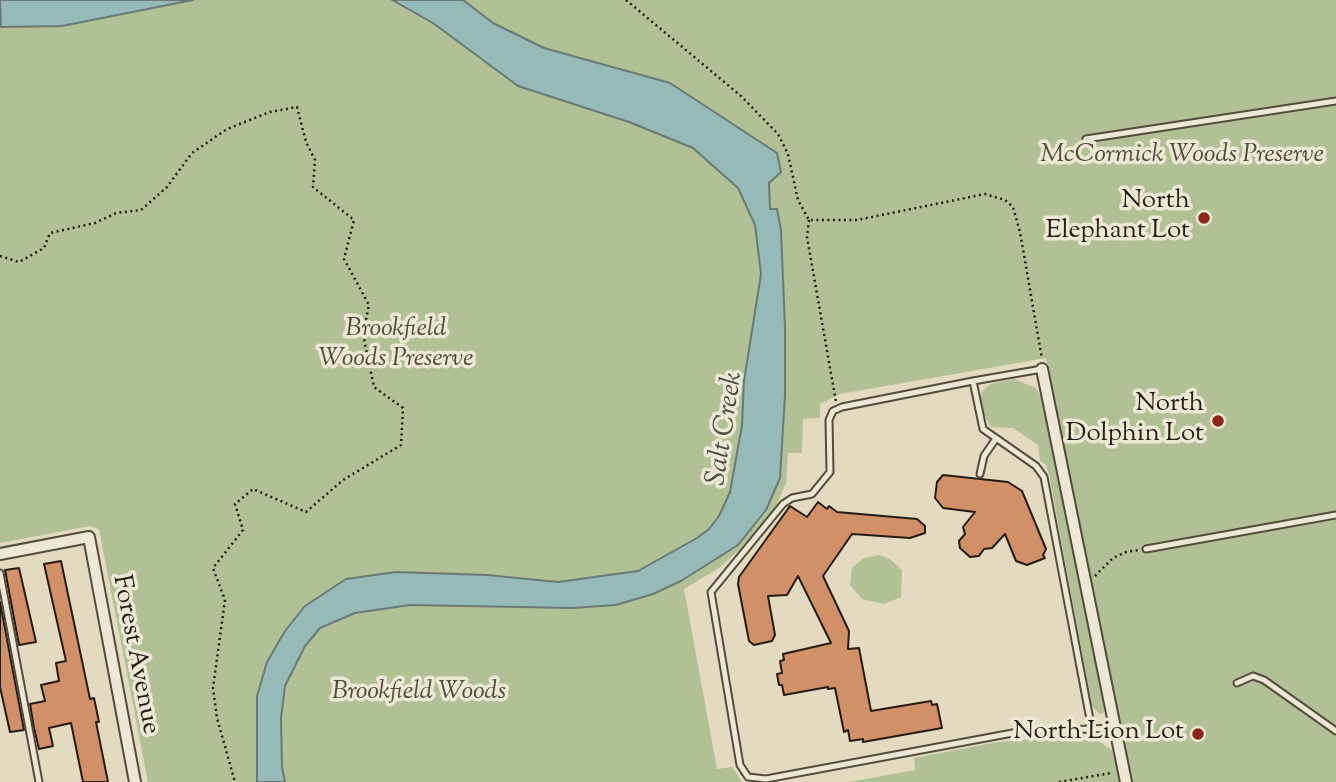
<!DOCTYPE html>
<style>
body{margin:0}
canvas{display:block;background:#e4dabf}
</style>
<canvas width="1336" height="782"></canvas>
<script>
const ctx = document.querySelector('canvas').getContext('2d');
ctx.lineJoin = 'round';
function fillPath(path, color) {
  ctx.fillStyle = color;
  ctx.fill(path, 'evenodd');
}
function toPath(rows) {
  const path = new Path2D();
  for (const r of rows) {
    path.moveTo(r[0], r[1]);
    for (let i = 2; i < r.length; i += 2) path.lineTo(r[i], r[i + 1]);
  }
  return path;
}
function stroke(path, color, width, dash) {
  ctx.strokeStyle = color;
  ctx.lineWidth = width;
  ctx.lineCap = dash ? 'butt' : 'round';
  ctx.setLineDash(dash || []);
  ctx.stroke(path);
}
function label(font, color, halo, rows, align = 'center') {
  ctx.font = font + ' "Sorts Mill Goudy",serif';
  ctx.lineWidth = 7;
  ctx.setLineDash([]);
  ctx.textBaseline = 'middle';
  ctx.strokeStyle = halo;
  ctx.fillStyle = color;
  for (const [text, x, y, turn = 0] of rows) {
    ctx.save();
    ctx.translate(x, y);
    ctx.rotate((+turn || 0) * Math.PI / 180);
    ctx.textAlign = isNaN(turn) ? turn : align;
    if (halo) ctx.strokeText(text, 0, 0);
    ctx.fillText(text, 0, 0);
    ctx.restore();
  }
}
fillPath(toPath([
 [0,0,1336,0,1336,782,1133,782,1069,482,1046,358,840,394,820,404,820,418,803,419,802,453,788,453,786,483,774,510,739,550,719,568,684,589,717,769,732,767,742,782,148,782,99,529,90,526,0,543],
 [743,411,738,545,677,551,709,529,719,516,730,492],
 [1014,379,1036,388,1044,404,1105,712,1100,714,1092,706,1049,474,1045,464,1040,461,1038,445,1013,428,991,427,984,414,980,401,982,392,990,384],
 [880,555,891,560,902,570,901,597,884,604,862,599,850,585,852,568,864,558],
 [1046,738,1097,740,1112,750,1120,782,849,782,915,770,914,758,998,742]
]), '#b1c095');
const water = toPath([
 [0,0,193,0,62,26,1,27,0,0],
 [392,0,463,0,493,23,544,48,670,83,777,153,781,172,769,183,770,209,777,209,781,230,785,328,785,395,780,478,766,510,738,545,681,581,653,594,616,605,573,608,410,605,355,613,320,628,305,646,285,686,281,718,282,767,285,782,257,782,257,696,267,662,285,631,305,606,346,579,396,572,487,575,558,582,638,571,697,538,709,529,719,516,730,492,742,425,744,381,761,274,755,225,738,188,693,148,629,122,518,86,433,23,392,0]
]);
fillPath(water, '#96bab7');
stroke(water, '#697a75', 2);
const building = toPath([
 [943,475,1008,482,1022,491,1046,549,1043,555,1045,558,1027,565,1016,561,1005,534,992,548,984,549,979,556,970,557,960,548,959,541,965,534,963,527,975,512,943,508,935,498,937,482,943,475],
 [818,502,827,509,829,506,837,512,917,519,925,526,925,533,910,538,852,534,823,576,849,631,848,649,859,648,871,711,931,701,932,705,937,704,942,728,863,742,863,739,850,741,848,730,844,732,835,688,828,689,828,687,784,695,782,685,779,685,777,674,782,673,780,661,784,660,783,654,831,643,798,576,787,595,768,596,775,635,772,641,754,645,749,641,738,584,739,577,790,506,807,517,818,502],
 [61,561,90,699,94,698,99,722,96,722,108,782,83,782,71,723,49,728,53,746,39,749,34,728,30,704,45,701,41,685,59,681,56,663,66,661,44,564,61,561],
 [19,568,36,642,19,645,5,570,19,568],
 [0,602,24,730,10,732,0,687,0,602]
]);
fillPath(building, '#d29068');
stroke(building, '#251b12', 2);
const service = toPath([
 [1086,139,1336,101],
 [1042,369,973,381,983,429,1036,466,1044,477,1092,730],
 [973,381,842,407,833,411,829,420,830,472,812,494,792,498,783,504,711,592,740,765,748,777,766,779,1018,732,1115,728],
 [980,474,984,456,995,440],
 [1146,549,1336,515],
 [0,573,39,782],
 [1237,683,1253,676,1264,680,1336,731]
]);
const minor = toPath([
 [1042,369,1126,782],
 [0,554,89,537,135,782]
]);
stroke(service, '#554b3d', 9);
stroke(minor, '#554b3d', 14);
stroke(toPath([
 [626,0,741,96,778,134,788,154,798,200,809,220,857,220,985,194,1005,200,1013,207,1020,232,1042,359],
 [809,220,807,237,836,402],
 [0,256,19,262,44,248,50,233,95,223,116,213,141,210,167,187,192,153,227,129,270,112,297,107,306,142,315,160,313,187,354,220,344,259,369,305,363,334,374,387,403,408,401,445,343,480,306,512,253,489,235,504,243,530,213,568,225,600,213,688,217,718,235,782],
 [1095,576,1113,558,1126,552,1139,550],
 [1059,782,1111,773]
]), '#251b12', 2.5, [2, 3.5]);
stroke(service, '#ede7d5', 5);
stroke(minor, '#ede7d5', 10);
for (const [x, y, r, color] of [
 [1204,218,7,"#8f2418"],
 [1218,421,7,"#8f2418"],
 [1198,734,7,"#8f2418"]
]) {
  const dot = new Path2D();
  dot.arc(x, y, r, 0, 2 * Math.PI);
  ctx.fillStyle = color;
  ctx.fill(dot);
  stroke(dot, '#ede7d5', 2.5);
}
label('italic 26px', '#4f4d39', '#ede7d5', [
 ["McCormick Woods Preserve",1182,157],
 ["Brookfield",396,331],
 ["Woods Preserve",396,361],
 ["Brookfield Woods",419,694]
]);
label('26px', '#251b12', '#ede7d5', [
 ["North",1190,203],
 ["Elephant Lot",1190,233],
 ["North",1204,406],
 ["Dolphin Lot",1204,436],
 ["North Lion Lot",1184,734]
], 'right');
label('26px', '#251b12', '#ede7d5', [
 ["Forest Avenue",134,655,79]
]);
label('italic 28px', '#474b44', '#ede7d5', [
 ["Salt Creek",727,429,-81]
]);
</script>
